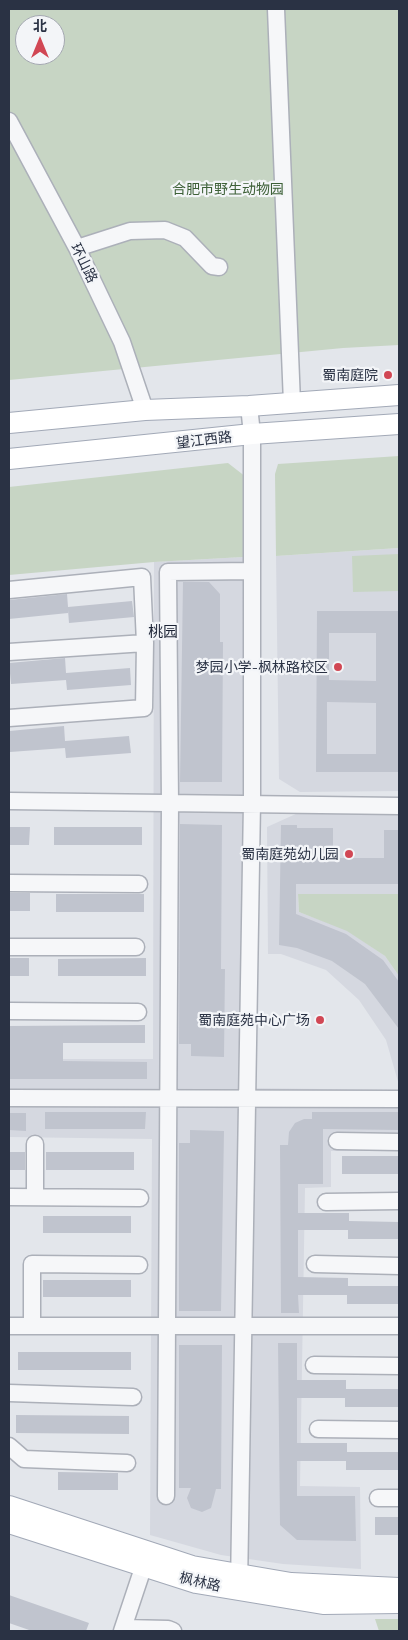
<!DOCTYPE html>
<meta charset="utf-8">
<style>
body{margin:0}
#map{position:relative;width:408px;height:1640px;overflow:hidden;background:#e3e6eb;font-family:"Exo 2","Noto Sans SC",sans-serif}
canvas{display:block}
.frame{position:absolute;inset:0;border:10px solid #2a3244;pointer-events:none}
.north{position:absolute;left:15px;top:15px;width:50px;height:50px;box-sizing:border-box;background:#f3f5f8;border:1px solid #a3a7b0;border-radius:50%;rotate:0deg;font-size:14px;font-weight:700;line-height:20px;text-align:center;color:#2a3244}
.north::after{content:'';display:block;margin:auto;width:18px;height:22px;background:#d14754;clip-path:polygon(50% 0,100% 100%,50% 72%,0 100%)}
</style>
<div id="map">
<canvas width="408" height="1640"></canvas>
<div class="frame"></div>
<div class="north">北</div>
</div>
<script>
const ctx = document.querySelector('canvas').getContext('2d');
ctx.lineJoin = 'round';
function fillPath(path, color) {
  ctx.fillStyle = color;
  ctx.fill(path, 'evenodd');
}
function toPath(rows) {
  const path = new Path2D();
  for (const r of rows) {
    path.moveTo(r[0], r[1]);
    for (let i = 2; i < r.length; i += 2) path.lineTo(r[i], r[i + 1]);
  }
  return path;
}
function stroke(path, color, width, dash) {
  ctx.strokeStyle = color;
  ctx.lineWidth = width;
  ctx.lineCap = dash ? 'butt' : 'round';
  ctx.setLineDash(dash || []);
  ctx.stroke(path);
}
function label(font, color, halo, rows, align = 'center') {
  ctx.font = font + ' "Exo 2","Noto Sans SC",sans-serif';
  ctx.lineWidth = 4.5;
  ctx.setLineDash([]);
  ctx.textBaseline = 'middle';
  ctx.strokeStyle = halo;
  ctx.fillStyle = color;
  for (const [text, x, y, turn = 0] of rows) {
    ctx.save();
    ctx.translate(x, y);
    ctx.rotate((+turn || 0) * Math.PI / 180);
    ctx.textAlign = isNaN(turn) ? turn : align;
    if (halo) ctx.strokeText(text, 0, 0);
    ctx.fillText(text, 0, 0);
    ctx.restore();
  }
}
fillPath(toPath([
 [399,548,399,791,300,792,279,779,276,556],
 [243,557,242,1088,399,1090,399,1151,331,1151,331,1187,305,1188,300,1486,360,1487,361,1569,283,1564,221,1555,150,1535,152,1139,9,1137,9,1059,153,1059,154,562],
 [298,813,399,814,399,894,298,894,299,912,347,930,385,956,399,976,399,1085,386,1040,359,1000,326,970,281,954,268,954,267,827]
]), '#d5d8e0');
fillPath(toPath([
 [9,9,399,9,399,345,343,348,9,380],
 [25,25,55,25,55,55,25,55],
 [399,456,399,548,276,556,275,474,278,464],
 [228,463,246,477,243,557,154,562,9,575,9,487],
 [399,554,399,591,353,592,352,556],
 [298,894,399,894,399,976,385,956,347,931,299,912],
 [375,1619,399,1619,399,1631,379,1631]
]), '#c7d5c4');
fillPath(toPath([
 [183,582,209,582,220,594,220,642,223,642,222,782,180,782],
 [67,594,68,607,132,601,134,617,69,623,68,610,68,613,9,619,9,600],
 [317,611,399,611,399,772,316,772],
 [329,633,376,633,376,681,329,680],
 [327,702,376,703,376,754,327,754],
 [65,658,66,673,130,668,131,685,67,690,66,680,11,684,9,663],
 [64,726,65,741,129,736,131,753,66,758,65,748,10,752,9,731],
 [180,824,222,825,221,969,225,969,224,1057,191,1056,191,1044,179,1044],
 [281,825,297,825,297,828,333,828,333,858,384,858,384,830,399,830,399,884,296,884,296,914,346,934,383,960,399,982,399,1029,365,984,332,961,297,948,279,945],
 [9,827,30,827,29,845,9,845],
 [54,827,142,827,142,845,54,845],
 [9,893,30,893,30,911,9,911],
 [56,894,144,894,144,912,56,912],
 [9,958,29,958,29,976,9,976],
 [146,958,146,976,58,976,58,959],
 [145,1025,145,1043,63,1043,63,1061,147,1062,147,1079,9,1079,9,1026],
 [45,1112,146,1112,145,1129,45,1129],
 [312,1112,399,1112,399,1130,323,1129,323,1184,298,1184,298,1213,349,1213,349,1221,399,1222,399,1239,348,1239,348,1230,298,1230,298,1277,348,1278,348,1286,399,1286,399,1304,347,1304,347,1295,298,1295,299,1313,281,1313,280,1145,288,1145,289,1132,295,1123,304,1119,312,1119],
 [9,1113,26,1113,26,1131,9,1130],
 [190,1130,224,1131,221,1311,179,1311,179,1143,190,1143],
 [9,1152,25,1152,25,1170,9,1170],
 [46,1152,134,1152,134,1170,46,1170],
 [342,1156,399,1156,399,1174,342,1174],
 [43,1216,131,1216,131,1233,43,1233],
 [43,1280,131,1280,131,1297,43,1297],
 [278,1343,297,1343,297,1380,346,1380,346,1389,399,1389,399,1407,345,1407,345,1398,297,1398,297,1443,347,1443,347,1452,399,1452,399,1470,346,1470,346,1461,297,1461,297,1496,355,1496,356,1541,297,1540,280,1525],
 [179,1345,222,1345,221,1489,216,1489,211,1508,202,1512,191,1508,187,1498,191,1488,179,1488],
 [18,1352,131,1352,131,1370,18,1370],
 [16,1415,129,1416,129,1434,16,1433],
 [58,1472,118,1473,118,1490,58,1490],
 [375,1517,399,1517,399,1535,375,1535],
 [9,1595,89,1623,86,1631,32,1631,9,1623]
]), '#c0c4ce');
const minor = toPath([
 [276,9,292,403],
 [9,121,77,248,122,342,145,410],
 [77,248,130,231,165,230,185,238,212,266,219,267],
 [9,590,142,577,145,643,144,708,9,718],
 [9,652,145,643],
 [9,801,399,806],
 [9,883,139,884],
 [9,947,136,947],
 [9,1011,138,1012],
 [9,1098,399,1099],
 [337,1141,399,1142],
 [35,1144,35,1197],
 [9,1197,140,1198],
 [326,1202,399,1201],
 [315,1264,399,1266],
 [32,1325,32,1264,139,1265],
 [9,1326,399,1326],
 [314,1365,399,1366],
 [9,1393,133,1397],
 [318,1429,399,1430],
 [9,1446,24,1459,127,1463],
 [166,1496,170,803,168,572,252,571],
 [378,1498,399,1498],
 [239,1586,252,802,252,434,249,406],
 [125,1628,168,1629,173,1631],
 [122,1631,147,1556]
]);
const major = toPath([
 [9,423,145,410,249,406,399,395],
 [9,459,252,434,399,424],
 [9,1506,192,1566,291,1583,399,1588],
 [9,1523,196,1583,323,1604,399,1603]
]);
stroke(minor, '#acb0b9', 19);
stroke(major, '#a2a9b7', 22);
stroke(minor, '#f6f7f9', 16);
stroke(major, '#fff', 20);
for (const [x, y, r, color] of [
 [388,375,5,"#d14754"],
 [338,667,5,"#d14754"],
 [349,854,5,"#d14754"],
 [320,1020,5,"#d14754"]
]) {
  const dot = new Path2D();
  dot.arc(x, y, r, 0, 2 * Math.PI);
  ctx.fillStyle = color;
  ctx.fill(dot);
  stroke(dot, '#f3f5f8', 2);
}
label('14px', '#3d6037', '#f3f5f8', [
 ["合肥市野生动物园",228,189]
]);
label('14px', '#2a3244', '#f3f5f8', [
 ["环山路",84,263,64],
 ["望江西路",204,440,-7],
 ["枫林路",200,1582,13]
]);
label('14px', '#2a3244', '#f3f5f8', [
 ["蜀南庭院",378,375],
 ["梦园小学-枫林路校区",328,667],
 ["蜀南庭苑幼儿园",339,854],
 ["蜀南庭苑中心广场",310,1020]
], 'right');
label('15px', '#1c2335', '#f3f5f8', [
 ["桃园",163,632]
]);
</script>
